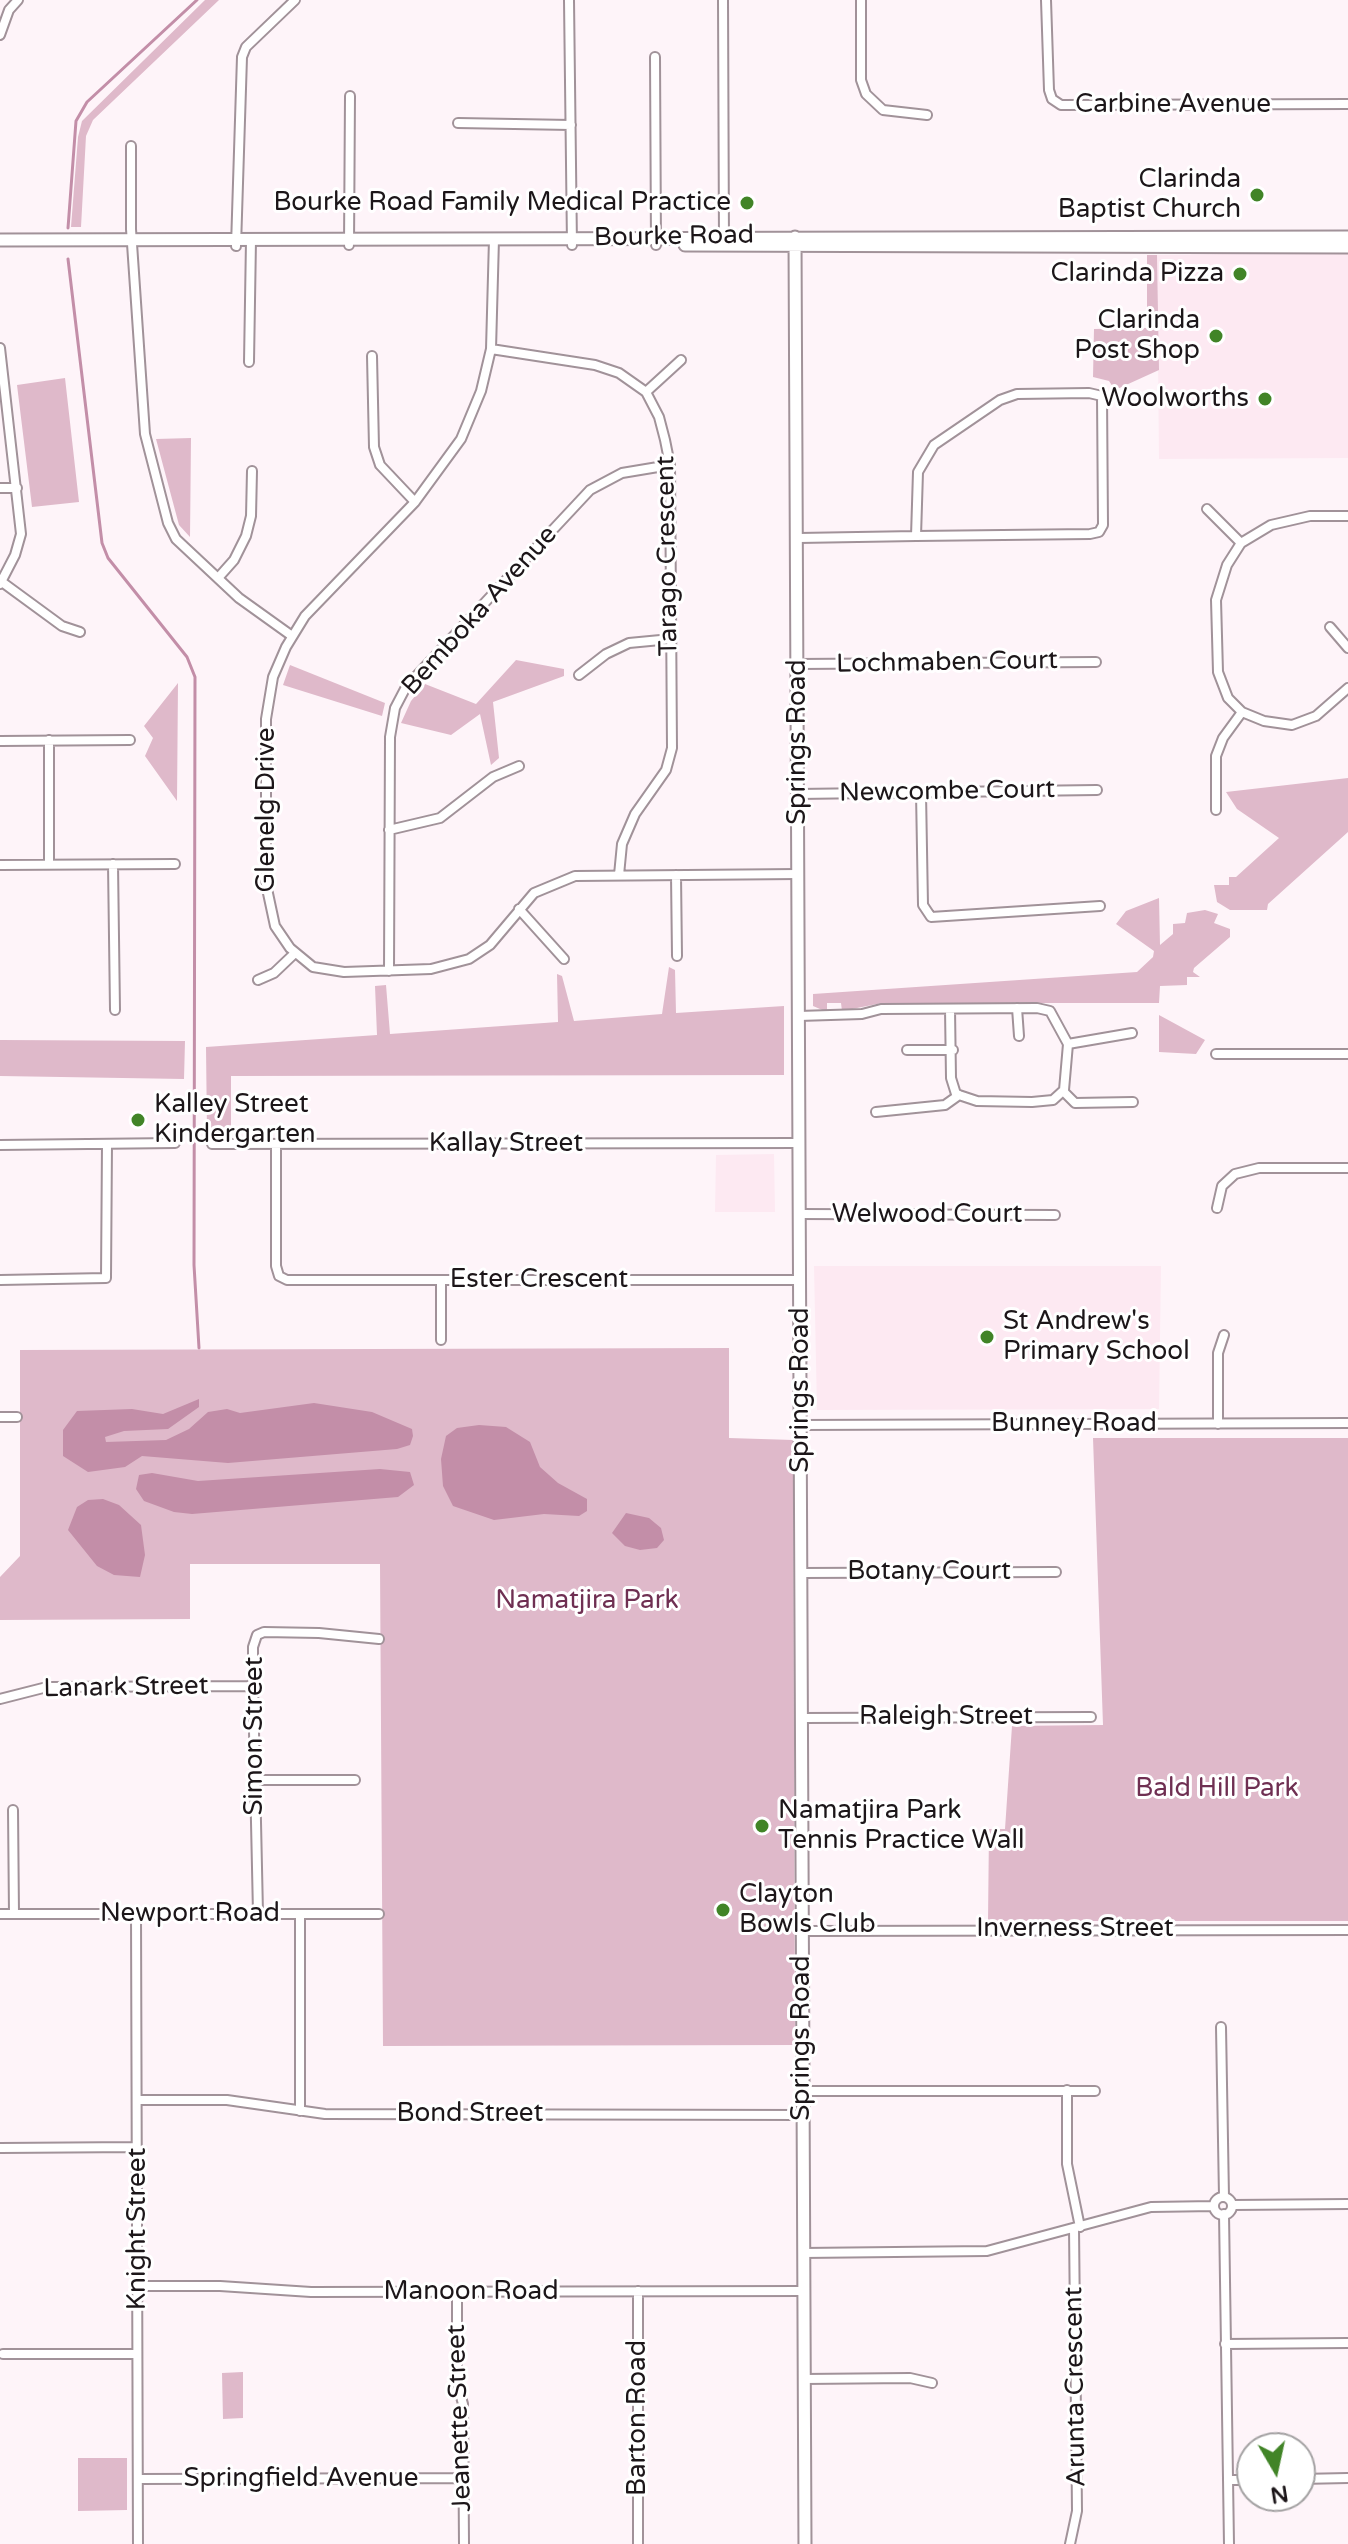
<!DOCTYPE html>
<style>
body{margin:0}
#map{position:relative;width:1348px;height:2544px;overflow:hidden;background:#fef4f9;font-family:"Varela Round",sans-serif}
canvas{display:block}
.north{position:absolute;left:1236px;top:2432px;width:80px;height:80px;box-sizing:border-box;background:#fff;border:2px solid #a4a2a3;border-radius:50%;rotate:171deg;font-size:22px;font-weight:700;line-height:32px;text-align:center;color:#1c1619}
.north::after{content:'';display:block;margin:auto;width:28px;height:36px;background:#418427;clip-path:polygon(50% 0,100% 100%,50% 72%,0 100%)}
</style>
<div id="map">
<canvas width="1348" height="2544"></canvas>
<div class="north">N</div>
</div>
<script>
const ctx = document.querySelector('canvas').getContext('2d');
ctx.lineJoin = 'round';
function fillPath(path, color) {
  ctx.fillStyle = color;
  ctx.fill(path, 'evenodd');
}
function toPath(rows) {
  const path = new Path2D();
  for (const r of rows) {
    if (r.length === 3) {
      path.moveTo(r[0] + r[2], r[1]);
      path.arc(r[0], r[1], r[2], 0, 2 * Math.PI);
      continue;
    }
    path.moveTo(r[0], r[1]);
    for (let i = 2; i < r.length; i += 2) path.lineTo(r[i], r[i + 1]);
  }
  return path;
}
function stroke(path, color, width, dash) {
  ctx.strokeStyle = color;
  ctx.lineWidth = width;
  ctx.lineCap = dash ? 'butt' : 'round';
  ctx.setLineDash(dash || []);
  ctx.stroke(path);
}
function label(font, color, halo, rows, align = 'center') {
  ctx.font = font + ' "Varela Round",sans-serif';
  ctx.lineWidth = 6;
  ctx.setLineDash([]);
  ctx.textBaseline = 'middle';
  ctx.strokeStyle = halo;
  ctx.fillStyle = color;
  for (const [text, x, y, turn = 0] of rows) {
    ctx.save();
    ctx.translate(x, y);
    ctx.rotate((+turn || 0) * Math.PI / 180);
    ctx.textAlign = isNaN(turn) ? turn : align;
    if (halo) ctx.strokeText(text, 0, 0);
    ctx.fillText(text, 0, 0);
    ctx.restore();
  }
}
fillPath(toPath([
 [1348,252,1348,458,1159,459,1157,255],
 [774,1154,775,1212,715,1212,716,1155],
 [814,1266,1161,1266,1159,1409,817,1410]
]), '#fde9f2');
fillPath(toPath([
 [205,0,219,0,93,120,86,136,81,227,71,227,78,137,82,121],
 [1147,255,1157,255,1159,370,1115,390,1109,381,1093,377,1094,329,1147,328],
 [65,378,79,502,32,507,17,385],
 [191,438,190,537,179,525,156,439],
 [516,660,564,669,564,676,493,702,499,758,491,765,480,714,451,735,401,723,411,701,425,684,476,704],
 [290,665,385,703,382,716,283,685],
 [178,683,177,801,145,756,153,738,144,726],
 [1348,778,1348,832,1268,904,1267,910,1230,910,1217,902,1214,885,1229,885,1229,877,1236,877,1279,838,1237,809,1226,792],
 [1159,898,1160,945,1173,934,1173,924,1185,923,1187,913,1205,910,1218,914,1214,923,1230,929,1230,937,1194,968,1193,972,1200,977,1187,977,1187,985,1160,986,1159,1003,882,1003,842,1011,841,1003,827,1003,827,1012,813,1006,813,994,1137,972,1153,957,1154,951,1116,924,1126,911],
 [669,967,675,970,676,1013,784,1006,784,1075,231,1076,231,1133,207,1133,206,1047,377,1035,375,986,386,985,390,1034,558,1022,557,974,562,976,574,1021,662,1014],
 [1159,1015,1205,1040,1196,1054,1159,1052],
 [0,1040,185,1041,184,1079,0,1076],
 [729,1348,729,1438,793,1440,795,2045,383,2046,380,1564,190,1564,190,1619,0,1620,0,1577,20,1556,20,1350],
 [1093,1438,1348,1438,1348,1921,988,1921,989,1829,1005,1829,1012,1726,1103,1725],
 [243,2372,243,2418,223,2419,222,2373],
 [78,2458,127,2458,127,2510,78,2511]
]), '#dfb9ca');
fillPath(toPath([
 [199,1399,199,1407,168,1429,124,1431,105,1437,106,1442,166,1440,189,1429,208,1412,227,1409,240,1413,314,1403,372,1412,412,1429,413,1436,410,1445,397,1449,228,1463,142,1456,125,1467,88,1472,63,1456,63,1430,77,1411,132,1409,163,1414],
 [479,1425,506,1427,530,1442,540,1467,558,1483,587,1499,587,1511,579,1516,544,1514,494,1520,453,1506,443,1486,441,1459,446,1436,457,1428],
 [380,1469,410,1472,414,1485,398,1497,192,1514,174,1512,144,1501,136,1489,139,1475,152,1473,198,1481],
 [103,1499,119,1505,141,1525,145,1555,140,1577,114,1575,97,1566,68,1530,77,1507,88,1500],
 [626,1513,649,1518,661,1528,664,1540,657,1548,640,1550,625,1546,612,1533]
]), '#c38ea8');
stroke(toPath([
 [68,228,76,121,87,102,197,0],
 [68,259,102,543,108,558,187,657,195,677,194,1265,199,1348]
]), '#c38ea8', 3);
const street = toPath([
 [569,0,572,245],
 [723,0,724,243],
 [861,0,861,80,866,94,883,110,927,115],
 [1046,0,1049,90,1052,99,1061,105,1348,104],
 [0,35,9,10,18,0],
 [655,57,656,245],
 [458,123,571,125],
 [131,146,131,229,145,434,168,523,176,539,239,598,292,636],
 [494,239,491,349,481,391,461,439,415,502,305,616,286,647,273,677,266,719,266,884,275,926,290,948,313,967,344,972,431,969,469,959,490,945,534,893,575,876,798,874],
 [349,245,350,96],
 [236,246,242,57,246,47,295,0],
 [0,348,21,534,15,555,0,584],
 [491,349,595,365,619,373,646,392,659,417,665,440,670,465,672,748,666,770,635,814,622,844,619,875],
 [372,356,374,447,380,465,415,502],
 [249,362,251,240],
 [646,392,681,360],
 [0,488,17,488],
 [1207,509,1241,543],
 [1348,516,1310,516,1271,525,1241,543,1227,565,1216,600,1218,672,1228,698,1242,712,1264,721,1292,725,1316,716,1348,688],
 [799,538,916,536,1090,534,1099,532,1103,525,1102,396,1089,393,1017,394,1000,400,934,445,918,472,916,536],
 [218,578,234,560,246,536,251,516,252,471],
 [2,582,62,626,80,632],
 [1330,627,1348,648],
 [797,664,1096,662],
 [579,675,606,654,629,643,671,639],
 [49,740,49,864],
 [0,741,130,740],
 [921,793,923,905,931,917,1100,906],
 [798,794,1097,790],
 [1216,810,1216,756,1223,738,1242,712],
 [389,830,440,818,493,777,519,766],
 [113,864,115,1010],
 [0,865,175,864],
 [676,875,677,956],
 [519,909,564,959],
 [389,971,390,737,395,708,406,687,590,490,622,473,670,465],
 [258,980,274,973,295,953],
 [1017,1008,1019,1036],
 [799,1016,862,1014,881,1009,1037,1008,1050,1011,1068,1044,1064,1090,1053,1100,1032,1102,977,1101,956,1094,951,1078,950,1009],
 [1068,1044,1132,1033],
 [907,1050,953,1050],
 [1216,1054,1348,1054],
 [1063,1091,1075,1103,1133,1102],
 [876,1112,945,1105,959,1095],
 [212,1144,799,1143],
 [276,1144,276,1266,279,1276,287,1280,800,1280],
 [0,1145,175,1143],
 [1217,1208,1222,1186,1235,1174,1259,1168,1348,1168],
 [799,1214,1055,1215],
 [0,1280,106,1278,107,1144],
 [441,1280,441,1340],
 [0,1417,17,1417],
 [1218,1424,1218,1353,1224,1335],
 [801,1425,1348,1423],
 [801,1573,1056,1572],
 [0,1699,47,1687,253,1686],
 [802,1718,1091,1717],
 [254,1780,355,1780],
 [13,1810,14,1914],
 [136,1913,138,2544],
 [258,1913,253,1686,253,1647,257,1635,264,1632,319,1633,379,1639],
 [0,1914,379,1914],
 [300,1914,300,2111],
 [801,1931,1348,1930],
 [1221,2027,1224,2197],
 [1067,2090,1067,2164,1080,2227],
 [803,2091,1095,2091],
 [138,2100,227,2100,325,2114,803,2115],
 [0,2148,137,2147],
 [1223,2206,9],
 [1233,2205,1348,2204],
 [1224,2214,1229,2544],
 [803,2253,987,2251,1151,2207,1214,2206],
 [138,2286,220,2286,311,2292,804,2291],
 [638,2291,638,2544],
 [457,2293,457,2383,463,2404,464,2544],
 [1225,2344,1348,2343],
 [3,2354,137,2354],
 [804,2379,910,2378,932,2383],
 [138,2479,464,2478],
 [1300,2479,1348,2478],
 [1228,2480,1252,2480],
 [1070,2544,1077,2511,1074,2228]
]);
const secondary = toPath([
 [795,237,805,2544],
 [0,240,1348,237],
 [685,245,1348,247]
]);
stroke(street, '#a19299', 12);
stroke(secondary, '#a19299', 15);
stroke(street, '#fff', 8);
stroke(secondary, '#fff', 11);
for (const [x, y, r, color] of [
 [1257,195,8,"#418427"],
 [747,203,8,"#418427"],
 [1240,274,8,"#418427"],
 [1216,336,8,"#418427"],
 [1265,399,8,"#418427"],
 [138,1120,8,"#418427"],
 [987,1337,8,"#418427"],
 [762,1826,8,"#418427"],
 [723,1910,8,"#418427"]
]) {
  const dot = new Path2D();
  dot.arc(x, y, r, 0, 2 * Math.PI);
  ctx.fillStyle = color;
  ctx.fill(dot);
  stroke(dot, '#fff', 3);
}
label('26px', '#1c1619', '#fff', [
 ["Carbine Avenue",1173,105],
 ["Bourke Road",674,237,-1],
 ["Tarago Crescent",668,556,-91],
 ["Bemboka Avenue",480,611,-48],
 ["Lochmaben Court",947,663,-1],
 ["Springs Road",798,742,-90],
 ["Newcombe Court",947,792,-1],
 ["Glenelg Drive",267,810,-90],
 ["Kallay Street",506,1144],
 ["Welwood Court",927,1215],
 ["Ester Crescent",539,1280],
 ["Springs Road",801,1390,-90],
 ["Bunney Road",1074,1424],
 ["Botany Court",929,1572],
 ["Lanark Street",126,1688,-1],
 ["Raleigh Street",946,1717],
 ["Simon Street",255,1736,-90],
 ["Newport Road",190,1914],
 ["Inverness Street",1075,1929],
 ["Springs Road",802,2038,-90],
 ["Bond Street",470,2114],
 ["Knight Street",138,2229,-90],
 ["Manoon Road",471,2292],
 ["Arunta Crescent",1076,2387,-91],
 ["Jeanette Street",460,2418,-92],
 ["Barton Road",638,2418,-90],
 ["Springfield Avenue",301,2479]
]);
label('26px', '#1c1619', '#fff', [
 ["Clarinda",1241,180],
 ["Baptist Church",1241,210],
 ["Bourke Road Family Medical Practice",731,203],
 ["Clarinda Pizza",1224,274],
 ["Clarinda",1200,321],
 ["Post Shop",1200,351],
 ["Woolworths",1249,399],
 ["Kalley Street",154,1105,"left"],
 ["Kindergarten",154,1135,"left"],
 ["St Andrew's",1003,1322,"left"],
 ["Primary School",1003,1352,"left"],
 ["Namatjira Park",778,1811,"left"],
 ["Tennis Practice Wall",778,1841,"left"],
 ["Clayton",739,1895,"left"],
 ["Bowls Club",739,1925,"left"]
], 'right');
label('26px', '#6f2f52', '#fff', [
 ["Namatjira Park",587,1601],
 ["Bald Hill Park",1217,1789]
]);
</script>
